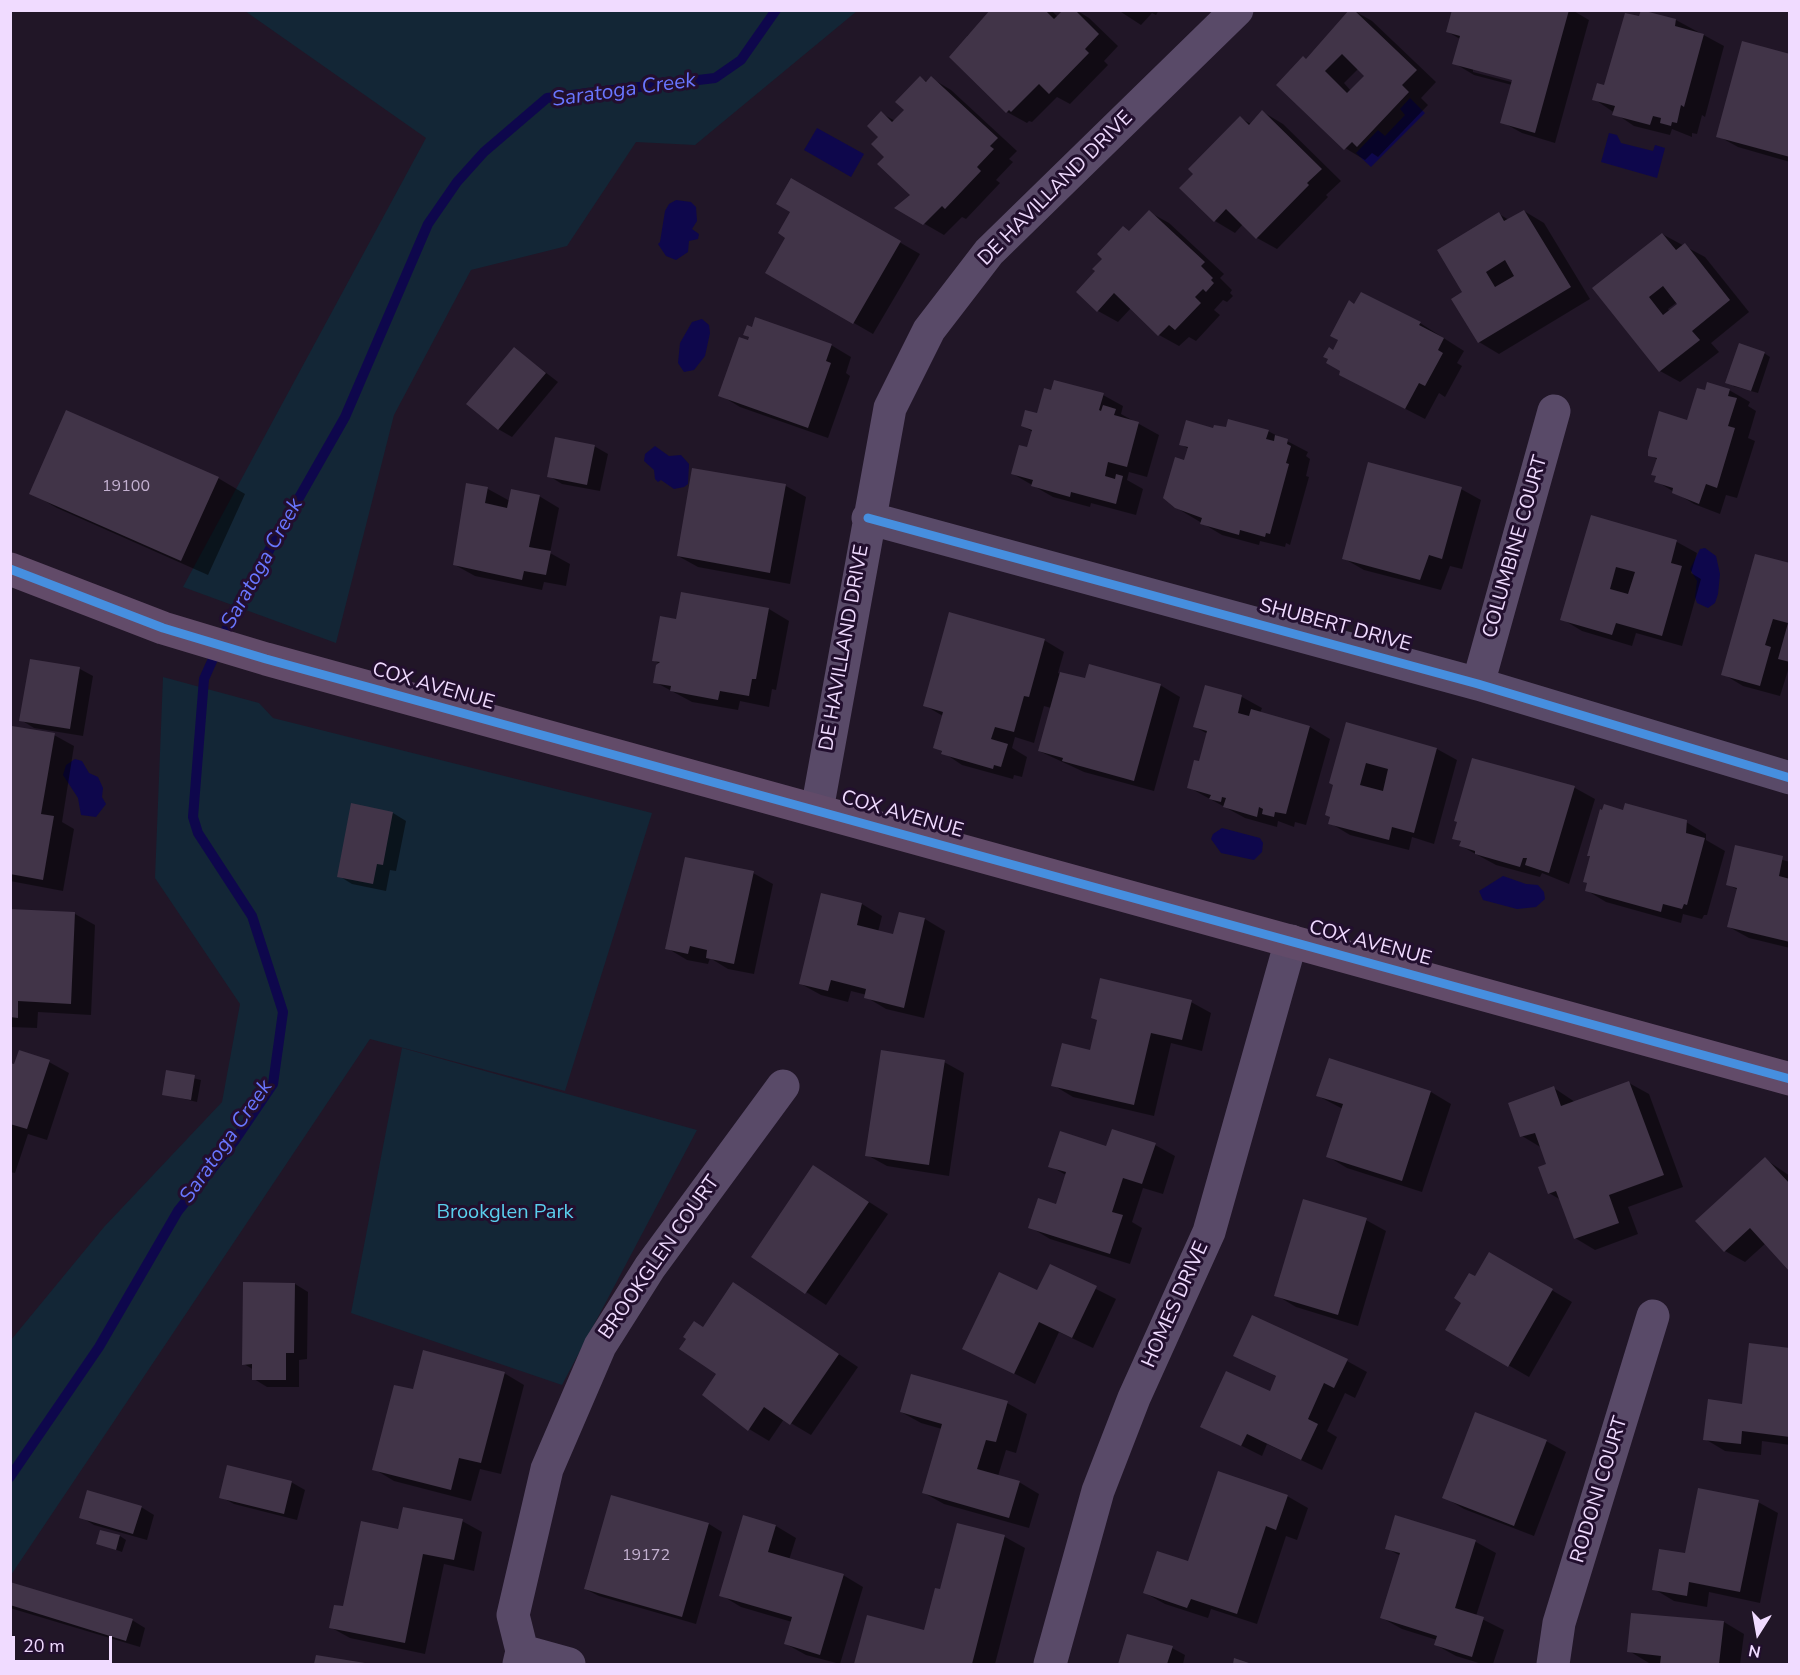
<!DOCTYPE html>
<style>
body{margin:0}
#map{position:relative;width:1800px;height:1675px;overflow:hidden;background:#211627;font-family:"Nunito Sans",sans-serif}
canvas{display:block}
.frame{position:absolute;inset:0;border:12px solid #f0dbff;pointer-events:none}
.north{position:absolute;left:1728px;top:1603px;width:60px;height:60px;-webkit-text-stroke:4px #220f2e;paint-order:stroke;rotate:191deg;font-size:16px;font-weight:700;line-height:24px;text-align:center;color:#f0dbff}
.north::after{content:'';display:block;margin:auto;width:21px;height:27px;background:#f0dbff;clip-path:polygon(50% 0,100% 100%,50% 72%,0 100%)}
.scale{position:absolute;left:12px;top:1636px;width:100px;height:27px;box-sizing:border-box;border:3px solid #f0dbff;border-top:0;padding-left:8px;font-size:18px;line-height:21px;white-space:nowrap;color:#f0dbff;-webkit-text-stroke:4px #220f2e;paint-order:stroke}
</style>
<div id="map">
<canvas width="1800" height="1675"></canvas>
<div class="frame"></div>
<div class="north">N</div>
<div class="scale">20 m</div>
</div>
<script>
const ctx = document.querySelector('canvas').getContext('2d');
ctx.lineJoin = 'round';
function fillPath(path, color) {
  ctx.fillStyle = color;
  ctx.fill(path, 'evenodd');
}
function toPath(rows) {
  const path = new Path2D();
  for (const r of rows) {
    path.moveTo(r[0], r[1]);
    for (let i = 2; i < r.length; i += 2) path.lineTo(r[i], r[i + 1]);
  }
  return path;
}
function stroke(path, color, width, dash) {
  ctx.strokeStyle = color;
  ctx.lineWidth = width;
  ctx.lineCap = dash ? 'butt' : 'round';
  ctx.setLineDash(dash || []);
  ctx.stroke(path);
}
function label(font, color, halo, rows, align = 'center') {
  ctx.font = font + ' "Nunito Sans",sans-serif';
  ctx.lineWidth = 6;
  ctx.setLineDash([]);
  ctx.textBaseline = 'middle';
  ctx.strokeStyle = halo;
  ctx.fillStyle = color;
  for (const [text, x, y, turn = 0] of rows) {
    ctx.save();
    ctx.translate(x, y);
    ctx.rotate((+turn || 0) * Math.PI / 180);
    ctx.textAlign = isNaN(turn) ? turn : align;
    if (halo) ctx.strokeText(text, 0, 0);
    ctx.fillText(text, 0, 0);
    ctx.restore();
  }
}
fillPath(toPath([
 [245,11,857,11,695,145,636,142,567,246,471,270,394,415,336,643,183,587,426,138],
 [163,677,259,703,273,718,652,813,565,1091,370,1039,11,1575,11,1340,104,1227,222,1102,240,1004,155,878],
 [402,1048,697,1130,562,1385,351,1313]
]), '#132636');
fillPath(toPath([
 [1410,98,1425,113,1371,167,1356,153,1378,130,1385,136,1405,115,1400,109],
 [817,128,864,154,851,177,804,150],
 [1609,133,1617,135,1621,143,1653,151,1655,145,1665,148,1657,178,1601,162],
 [676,200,691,202,696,207,697,221,692,229,699,234,698,239,689,241,688,252,676,260,666,256,658,244,660,242,665,211,669,204],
 [702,319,709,325,710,333,705,356,694,370,684,372,678,363,680,343,692,322],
 [655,446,669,456,681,455,689,464,688,484,684,487,674,489,661,480,658,482,655,479,654,470,644,461,645,454],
 [1705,548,1716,556,1720,574,1718,594,1715,603,1708,608,1697,603,1695,597,1697,581,1690,569,1700,549],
 [75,759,82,761,89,773,98,777,103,788,102,797,106,804,96,817,81,815,78,798,63,775,66,765],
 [1222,828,1260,838,1263,843,1262,852,1254,860,1221,853,1211,839,1213,834],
 [1503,876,1526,884,1538,885,1544,892,1545,899,1536,907,1517,909,1483,900,1479,891]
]), '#0e074c');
fillPath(toPath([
 [992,10,1051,10,1058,17,1065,10,1076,10,1089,18,1118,46,1104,61,1108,65,1070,104,1057,97,1032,122,1029,121,1027,123,1007,112,967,36],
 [1118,10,1159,10,1156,15,1152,13,1141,25],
 [1353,10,1372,21,1436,82,1421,98,1428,105,1378,157,1372,153,1365,160,1345,148,1307,60],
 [1359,68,1366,75,1351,91,1344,83],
 [1454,10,1572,10,1589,20,1555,143,1522,133,1502,122,1512,85,1474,75,1454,63,1460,39,1448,32],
 [1473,68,1520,81,1519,84,1473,72],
 [1640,18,1676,20,1724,46,1705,117,1702,115,1697,134,1692,133,1692,137,1672,129,1670,135,1634,126,1594,99,1605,87],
 [1790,56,1790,162,1738,147,1718,136],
 [920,78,928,82,931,78,951,90,1017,151,1009,159,1013,162,996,180,1000,183,966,219,962,217,944,235,897,208,912,195,886,157,880,137,881,113,895,121,906,110],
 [1263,112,1283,124,1341,181,1326,195,1328,197,1277,249,1257,238,1243,224,1235,233,1215,221,1240,118,1251,124],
 [792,180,920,254,873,334,767,273,787,237,792,211],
 [1524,211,1544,223,1590,299,1499,354,1479,342,1464,292,1499,214,1509,220],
 [1149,212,1169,223,1224,274,1220,278,1232,290,1230,293,1233,296,1227,302,1223,300,1214,310,1220,315,1196,341,1189,337,1179,346,1159,335,1131,308,1118,322,1098,311,1097,271,1124,228,1130,232],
 [1662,234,1705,257,1749,312,1711,343,1719,352,1680,382,1660,371,1594,289],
 [1680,300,1681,302,1670,312,1668,309],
 [1361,294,1420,323,1464,351,1457,363,1462,366,1445,397,1439,393,1425,419,1361,386,1342,371,1333,352],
 [745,335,831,345,851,357,846,373,850,376,828,438,740,407,720,395,750,338],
 [514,348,558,382,512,437,498,429],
 [1764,353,1770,357,1758,393,1733,386],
 [1729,390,1750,402,1748,406,1756,411,1748,438,1755,441,1737,498,1726,495,1720,514,1694,504,1656,481,1658,460,1650,455],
 [1103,395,1123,406,1121,414,1159,435,1147,477,1129,472,1127,480,1143,489,1136,515,1091,503,1090,507,1053,497,1013,474,1028,449,1033,432,1023,426,1038,415],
 [1215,430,1268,431,1308,452,1306,456,1310,459,1306,476,1309,477,1290,545,1286,543,1285,547,1260,541,1259,545,1222,535,1175,507,1189,449,1180,444],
 [594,446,608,454,600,491,562,484,549,476],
 [218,478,245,494,208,575,57,508,31,493],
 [468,485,488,489,510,501,539,496,559,508,550,553,570,564,566,586,544,582,542,590,475,576,455,565],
 [786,486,806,497,790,584,698,567,678,556],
 [1461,489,1481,500,1462,569,1450,566,1441,590,1364,570,1343,558],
 [1592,517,1677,542,1697,553,1691,573,1701,579,1682,646,1636,633,1632,646,1582,631,1562,619],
 [1790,565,1790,664,1780,696,1743,686,1723,674],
 [682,594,769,609,789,621,776,690,772,689,769,707,740,701,738,710,692,702,655,682,660,664,653,660,677,621],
 [1044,640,1064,652,1058,673,1086,680,1160,685,1180,697,1154,791,1084,772,1039,751,1051,708,1044,706,1034,743,1015,737,1012,748,1027,757,1022,777,1014,775,1013,779,962,765,935,747,943,716,924,705],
 [31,661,80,669,93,676,83,736,34,728,21,720],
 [1206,687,1242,697,1262,708,1260,713,1310,727,1330,739,1306,825,1295,822,1294,827,1278,821,1277,827,1245,818,1188,787,1200,763,1208,734,1195,727],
 [1347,724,1437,749,1457,760,1434,844,1412,837,1409,850,1350,835,1330,823],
 [10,734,54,735,74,746,62,822,74,829,63,891,10,881],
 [1473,760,1575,788,1595,799,1569,884,1542,873,1540,877,1496,865,1461,846,1462,842,1454,838],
 [1624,812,1686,822,1706,834,1706,840,1725,851,1707,915,1704,915,1702,919,1683,914,1681,923,1606,902,1586,890,1588,884,1585,882],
 [393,813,406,821,396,871,390,870,386,891,352,884,339,876],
 [1736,847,1790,862,1790,948,1749,938,1729,927,1738,890,1727,884],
 [753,873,773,884,754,974,728,969,710,958,708,964,687,960,667,948],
 [862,904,882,916,878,932,894,936,925,919,945,931,924,1018,886,1009,866,997,867,995,851,991,848,1002,821,995,801,984],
 [10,911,75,914,95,925,91,1015,38,1012,37,1028,10,1027],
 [1191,1002,1211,1013,1202,1051,1171,1043,1154,1116,1073,1097,1053,1085,1091,1051,1099,1021],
 [49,1062,69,1073,47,1140,28,1134,15,1173,10,1172,10,1065],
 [944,1062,964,1073,949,1176,887,1166,867,1155],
 [167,1072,201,1080,197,1102,163,1094],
 [1629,1083,1649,1094,1683,1187,1628,1207,1638,1234,1595,1250,1575,1238,1561,1200,1549,1193,1548,1165,1542,1148,1522,1136,1554,1088,1575,1102],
 [1431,1092,1451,1104,1422,1192,1347,1168,1327,1156,1343,1109,1318,1096],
 [1155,1145,1175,1156,1163,1194,1143,1188,1132,1222,1142,1228,1130,1264,1050,1239,1030,1227,1057,1206,1066,1175,1050,1166,1107,1148],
 [1765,1159,1790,1176,1790,1269,1766,1243,1745,1262,1725,1251],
 [814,1167,888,1214,826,1305,753,1257],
 [1366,1220,1386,1231,1358,1326,1296,1307,1276,1295],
 [1490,1254,1572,1302,1529,1377,1447,1330],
 [1050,1266,1116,1299,1093,1348,1059,1332,1035,1384,964,1348,1038,1292],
 [295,1284,308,1292,307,1359,299,1360,299,1387,267,1387,254,1379,254,1370,244,1364],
 [734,1284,858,1367,811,1435,784,1419,769,1441,749,1429,704,1328],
 [1790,1350,1790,1445,1762,1441,1761,1455,1725,1451,1705,1439,1743,1405],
 [1235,1355,1347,1361,1367,1372,1355,1398,1345,1393,1327,1431,1337,1437,1322,1470,1267,1444,1262,1456,1202,1426,1270,1393,1277,1377],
 [504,1373,524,1385,501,1474,480,1469,471,1501,394,1481,374,1469],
 [1007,1403,1027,1414,1016,1453,1006,1450,998,1476,1019,1482,1039,1494,1029,1528,944,1504,924,1493,942,1429,921,1423,901,1412],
 [1546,1441,1566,1452,1534,1536,1464,1509,1444,1497],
 [291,1482,305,1490,297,1520,234,1504,221,1497],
 [1287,1496,1308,1508,1297,1540,1286,1536,1257,1624,1211,1609,1208,1618,1165,1604,1145,1593],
 [612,1497,709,1524,722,1532,696,1624,599,1596,585,1589],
 [1758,1502,1778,1513,1760,1603,1709,1592,1707,1607,1674,1601,1654,1589,1686,1555],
 [141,1507,154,1515,147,1540,94,1525,81,1517],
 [744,1517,776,1526,796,1538,789,1560,843,1575,863,1587,840,1664,806,1655,786,1644,792,1622,741,1607,721,1595],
 [1396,1517,1476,1542,1496,1553,1476,1616,1504,1630,1493,1664,1482,1664,1456,1656,1436,1645,1437,1640,1402,1629,1382,1618,1401,1556,1386,1548],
 [462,1521,482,1532,474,1571,444,1564,425,1654,350,1638,330,1627,399,1531],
 [958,1524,1005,1537,1025,1548,995,1664,856,1663,925,1632,941,1591],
 [120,1536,126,1540,122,1552,98,1543],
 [10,1584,132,1620,145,1628,140,1647,10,1608],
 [1724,1622,1744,1634,1740,1664,1661,1664,1649,1663,1629,1651],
 [1128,1635,1172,1648,1185,1655,1183,1664,1120,1664],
 [317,1657,364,1664,316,1664]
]), '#0007');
stroke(toPath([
 [10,1477,99,1347,178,1211,235,1140,273,1084,283,1012,252,916,198,833,193,817,204,679,234,612,345,417,428,224,457,182,484,152,547,98,715,78,741,60,776,10]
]), '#0e074c', 10);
fillPath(toPath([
 [990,10,1045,10,1054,19,1063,10,1075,10,1099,34,1085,49,1089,53,1049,94,1039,84,1011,112,1009,110,1006,113,949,57],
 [1349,10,1354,10,1417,70,1402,85,1409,92,1357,147,1352,142,1344,150,1276,85,1303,56,1306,59],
 [1342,54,1364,76,1347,93,1325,71],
 [1452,10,1569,10,1535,133,1500,123,1512,80,1452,64,1460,36,1446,32],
 [1641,10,1676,19,1675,26,1704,34,1684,107,1681,105,1677,123,1672,122,1671,126,1660,123,1661,118,1653,116,1650,125,1612,115,1615,106,1592,100,1597,83,1604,85,1625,13,1639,16],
 [1742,41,1790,54,1790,157,1716,137],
 [920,76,926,82,931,76,998,138,990,146,994,149,977,167,981,171,945,209,942,206,923,225,894,208,910,195,877,164,884,157,871,144,878,137,867,126,881,111,892,122,904,110,895,102],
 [1262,110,1322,169,1307,183,1309,185,1256,239,1226,209,1214,222,1179,188,1193,174,1188,169,1240,116,1249,125],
 [791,178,901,241,853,324,765,273,785,238,778,233,790,212,776,204],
 [1149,210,1205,262,1201,266,1213,278,1211,280,1214,283,1206,292,1203,289,1195,297,1201,303,1175,330,1169,325,1158,336,1114,293,1097,312,1076,292,1095,271,1092,269,1102,259,1097,254,1123,226,1129,231],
 [1524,210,1571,287,1478,343,1451,299,1462,292,1437,250,1499,212,1504,221],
 [1505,260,1514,276,1495,287,1486,272],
 [1662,233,1676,250,1685,243,1730,300,1692,331,1700,340,1659,372,1592,288],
 [1663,286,1677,304,1663,315,1649,297],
 [1361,292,1421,322,1419,325,1444,338,1438,350,1443,353,1425,386,1419,383,1405,409,1339,375,1340,371,1326,363,1328,359,1323,357,1329,347,1333,350,1338,340,1330,336,1349,300,1354,304],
 [755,317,832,344,826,361,831,363,808,428,718,396,739,337,748,340,749,337,743,335,747,325,752,327],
 [1739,343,1765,352,1751,391,1725,383],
 [514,347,546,373,498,430,466,404],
 [1054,380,1104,393,1099,410,1101,411,1103,405,1116,409,1114,415,1139,422,1127,467,1108,462,1105,476,1115,479,1116,474,1123,476,1116,504,1071,492,1070,497,1031,486,1033,480,1011,474,1019,445,1027,447,1032,430,1021,426,1025,410,1037,413,1044,388,1051,390],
 [1707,382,1730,389,1728,396,1737,398,1728,426,1735,428,1717,488,1706,484,1699,504,1672,493,1673,488,1654,482,1656,476,1651,475,1657,458,1648,456,1648,451,1659,411,1687,420,1697,388,1705,390],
 [66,410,219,477,181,561,29,494],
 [1228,419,1269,430,1266,439,1274,441,1275,435,1288,439,1287,444,1291,446,1286,463,1289,464,1270,534,1266,533,1265,537,1240,530,1239,535,1200,524,1202,518,1175,508,1163,498,1175,457,1184,460,1188,447,1179,445,1186,420,1213,428,1214,425,1226,427],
 [555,437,595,445,587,485,547,477],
 [1368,462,1462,487,1442,559,1429,555,1420,580,1342,559],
 [692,468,786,484,770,573,677,556],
 [466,483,488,487,485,503,507,508,511,489,540,495,529,547,551,551,546,575,524,571,522,580,453,565],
 [1591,515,1677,540,1671,563,1682,566,1662,636,1616,623,1612,635,1560,620],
 [1616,567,1635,572,1628,594,1610,589],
 [1755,554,1790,563,1790,662,1778,659,1788,623,1773,619,1765,645,1771,647,1760,686,1721,675],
 [681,592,769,608,756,679,752,679,749,696,720,691,718,700,670,691,671,686,653,683,656,665,660,662,652,661,660,616,676,619],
 [949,612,1045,639,1029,697,1024,696,1014,732,995,727,991,739,1008,744,1001,767,994,765,993,769,941,754,942,751,933,748,943,712,923,706],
 [30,659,80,667,70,729,19,721],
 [1089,664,1161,684,1134,781,1062,761,1063,758,1038,751,1060,672,1085,678],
 [1205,685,1242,695,1238,713,1249,716,1251,709,1310,726,1286,814,1275,812,1274,817,1262,814,1263,809,1259,807,1257,817,1223,807,1226,798,1222,797,1221,802,1209,799,1211,795,1187,788,1194,760,1199,761,1207,731,1193,727],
 [1346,722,1437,748,1414,833,1392,827,1389,840,1328,824,1330,817,1325,815,1333,785,1329,783],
 [1366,763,1388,769,1383,791,1360,785],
 [12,726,55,733,41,814,54,816,43,880,10,874],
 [1472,758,1575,786,1549,873,1525,865,1527,858,1523,858,1520,867,1475,854,1475,851,1459,846,1461,841,1452,839,1457,822,1454,821],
 [351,803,393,812,383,865,377,864,373,884,337,877],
 [1625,803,1687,820,1686,833,1705,838,1687,905,1684,904,1682,909,1663,904,1661,912,1585,891,1587,883,1583,882,1590,856,1587,856,1600,809,1602,810,1604,804,1623,810],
 [1735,845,1783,856,1779,876,1790,879,1790,942,1727,927,1737,888,1726,885],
 [685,857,754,871,734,964,706,958,707,950,690,946,688,954,665,949],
 [821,893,862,903,857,925,893,934,899,912,925,918,904,1008,864,998,866,989,831,980,828,991,799,984],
 [10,909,75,912,71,1004,18,1001,18,1018,10,1017],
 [1100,978,1192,1000,1182,1040,1151,1033,1134,1105,1051,1086,1062,1043,1090,1050,1097,1020,1091,1018],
 [19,1050,50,1060,27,1129,10,1124,10,1063,14,1064],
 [881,1050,945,1060,929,1165,865,1156],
 [1329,1058,1431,1091,1402,1181,1326,1157,1343,1104,1316,1096],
 [166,1070,195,1075,191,1100,162,1095],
 [1629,1081,1664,1175,1609,1195,1619,1223,1574,1239,1556,1191,1548,1194,1538,1167,1546,1164,1535,1133,1520,1137,1508,1103,1554,1086,1561,1106],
 [1112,1129,1156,1143,1142,1184,1123,1178,1112,1212,1123,1215,1110,1254,1028,1228,1038,1198,1056,1204,1066,1172,1048,1167,1060,1131,1106,1146],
 [1765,1157,1790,1184,1790,1272,1750,1228,1724,1252,1695,1221],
 [813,1165,869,1202,805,1294,751,1257],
 [1303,1199,1367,1218,1338,1315,1274,1296],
 [1489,1252,1553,1289,1508,1367,1445,1330,1461,1303,1454,1298,1469,1273,1475,1276],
 [1050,1264,1097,1286,1072,1338,1039,1322,1014,1374,962,1349,999,1272,1037,1290],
 [243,1282,295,1283,294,1353,286,1353,286,1380,252,1380,252,1364,242,1365],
 [733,1282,839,1354,790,1425,764,1407,748,1431,702,1395,716,1374,679,1349,686,1339,683,1337,694,1321,703,1327],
 [1252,1315,1348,1359,1334,1388,1324,1383,1308,1419,1318,1424,1301,1460,1247,1434,1241,1446,1200,1427,1226,1371,1270,1391,1276,1376,1233,1356],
 [1749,1343,1790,1348,1790,1437,1742,1431,1741,1444,1703,1440,1708,1399,1742,1404],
 [423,1350,505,1372,481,1463,459,1458,451,1490,372,1470,394,1385,413,1389],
 [911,1374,1008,1401,996,1442,986,1440,977,1469,1020,1481,1009,1518,922,1493,942,1424,900,1412],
 [1475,1412,1547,1440,1514,1526,1442,1498],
 [227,1465,292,1481,284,1514,219,1498],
 [1218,1471,1288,1495,1276,1530,1266,1526,1237,1614,1191,1599,1187,1608,1143,1593,1157,1551,1188,1561],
 [1698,1488,1759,1500,1740,1592,1689,1582,1687,1596,1652,1590,1659,1549,1685,1553],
 [87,1490,142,1506,133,1534,79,1518],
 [611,1495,709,1523,682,1617,584,1589],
 [403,1507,463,1519,454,1560,423,1554,405,1643,329,1628,334,1605,343,1606,361,1521,398,1529],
 [743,1515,776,1525,768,1552,844,1574,820,1655,784,1644,792,1617,719,1596],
 [1395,1515,1476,1540,1455,1608,1484,1617,1472,1657,1434,1645,1437,1636,1380,1618,1400,1553,1385,1549],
 [957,1523,1005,1535,972,1664,854,1664,867,1615,924,1630,935,1588,940,1589],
 [100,1530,120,1535,116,1550,96,1544],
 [10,1582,133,1619,126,1641,10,1605],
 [1631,1613,1724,1621,1719,1664,1660,1664,1661,1656,1627,1652],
 [1127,1634,1173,1646,1167,1664,1118,1664],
 [316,1655,365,1663,365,1664,314,1664],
 [1234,1658,1252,1664,1233,1664]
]), '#413448');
stroke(toPath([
 [868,518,1478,684,1790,778],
 [1478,684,1554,411],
 [817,810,890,408,929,330,989,252,1237,10],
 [522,1651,569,1664],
 [519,1664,522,1651,513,1615,547,1469,600,1346,650,1267,783,1086],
 [1050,1664,1098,1491,1134,1398,1209,1232,1291,941],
 [1553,1664,1559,1623,1653,1316]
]), '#594a68', 33);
stroke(toPath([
 [10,569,163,628,266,659,1790,1079]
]), '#624b69', 33);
stroke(toPath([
 [868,518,1478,684,1790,778],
 [10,569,163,628,266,659,1790,1079]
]), '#468fdf', 9);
label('16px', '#c4b1d1', null, [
 ["19100",126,487],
 ["19172",646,1556]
]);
label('20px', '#f0dbff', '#220f2e', [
 ["DE HAVILLAND DRIVE",1056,189,-45],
 ["COLUMBINE COURT",1516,547,-74],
 ["SHUBERT DRIVE",1335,626,15],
 ["DE HAVILLAND DRIVE",845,648,-80],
 ["COX AVENUE",433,687,16],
 ["COX AVENUE",902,815,16],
 ["COX AVENUE",1370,944,15],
 ["BROOKGLEN COURT",660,1258,-55],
 ["HOMES DRIVE",1176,1305,-66],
 ["RODONI COURT",1600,1490,-73]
]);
label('20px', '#5acfed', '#220f2e', [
 ["Brookglen Park",505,1213]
]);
label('italic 21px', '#6976ff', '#220f2e', [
 ["Saratoga Creek",624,91,-8],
 ["Saratoga Creek",263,564,-61],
 ["Saratoga Creek",227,1142,-55]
]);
</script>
